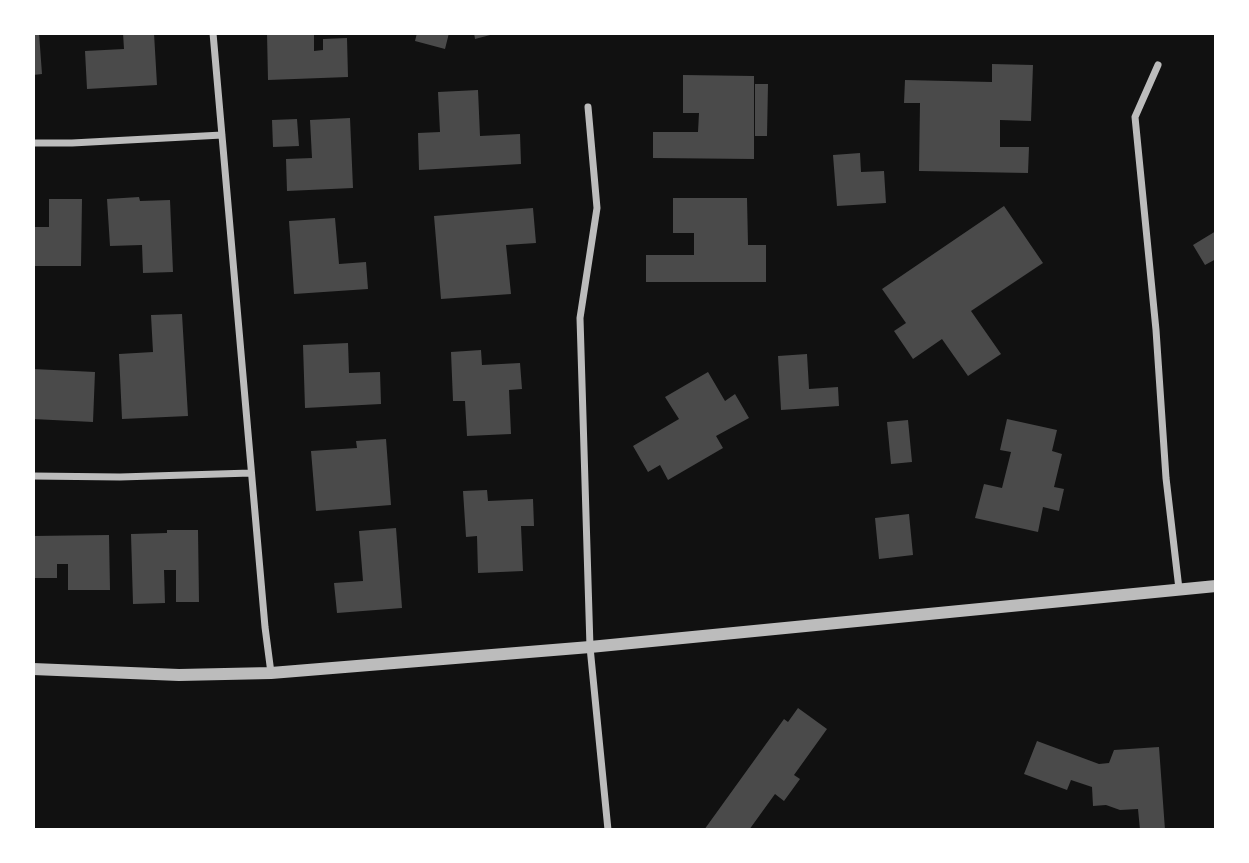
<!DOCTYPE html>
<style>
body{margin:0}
#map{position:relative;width:1249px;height:863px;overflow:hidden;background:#111;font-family:Lato,sans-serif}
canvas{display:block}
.frame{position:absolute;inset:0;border:35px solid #fff;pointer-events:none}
</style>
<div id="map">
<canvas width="1249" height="863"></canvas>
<div class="frame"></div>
</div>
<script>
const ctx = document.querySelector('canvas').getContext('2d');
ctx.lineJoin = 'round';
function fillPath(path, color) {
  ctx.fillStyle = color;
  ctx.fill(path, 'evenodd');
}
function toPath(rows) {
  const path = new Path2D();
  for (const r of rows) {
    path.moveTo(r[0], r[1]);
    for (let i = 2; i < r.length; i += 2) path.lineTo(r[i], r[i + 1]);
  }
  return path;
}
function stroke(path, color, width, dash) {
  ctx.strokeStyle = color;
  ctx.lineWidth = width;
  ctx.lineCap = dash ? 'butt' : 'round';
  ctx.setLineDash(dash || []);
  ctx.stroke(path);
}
fillPath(toPath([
 [33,33,39,33,42,74,33,75],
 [123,33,154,33,157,85,87,89,85,51,124,49],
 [267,33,314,33,314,51,323,50,323,39,347,38,348,77,268,80],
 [417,33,449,33,445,49,415,41],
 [474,33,494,33,494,34,475,39],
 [992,64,1033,65,1031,121,1000,120,1000,147,1029,147,1028,173,919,171,920,103,904,103,905,80,992,82],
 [683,75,754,76,754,159,653,158,653,132,698,132,699,113,683,113],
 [755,84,768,84,767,136,755,136],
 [478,90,480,136,520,134,521,164,419,170,418,133,440,132,438,92],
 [350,118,353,188,287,191,286,159,312,158,310,120],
 [297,119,299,146,273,147,272,120],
 [860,153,861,172,884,171,886,203,837,206,833,155],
 [139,197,140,201,170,200,173,272,143,273,142,245,110,246,107,199],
 [673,198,747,198,748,245,766,245,766,282,646,282,646,255,694,255,694,233,673,233],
 [49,199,82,199,81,266,33,266,33,227,49,227],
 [1004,206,1043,263,971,311,1001,354,968,376,942,339,913,359,894,331,906,323,882,289],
 [533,208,536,243,506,245,511,294,441,299,434,216],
 [335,218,339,264,366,262,368,289,294,294,289,221],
 [1216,231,1216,259,1205,265,1193,245],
 [182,314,188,416,122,419,119,354,153,352,151,315],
 [348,343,349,373,380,372,381,404,305,408,303,345],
 [481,350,482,365,520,363,522,389,509,390,511,434,467,436,465,401,453,401,451,352],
 [807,354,809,389,838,387,839,406,781,410,778,356],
 [33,369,95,372,93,422,33,419],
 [708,372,725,401,735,394,749,418,716,436,723,448,668,480,660,465,648,472,633,446,679,419,665,397],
 [1007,419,1057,430,1052,451,1062,454,1054,487,1064,489,1059,511,1043,507,1038,532,975,518,984,484,1002,488,1011,452,1000,450],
 [908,420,912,462,891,464,887,422],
 [386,439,391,505,316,511,311,451,357,448,356,441],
 [487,490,488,501,533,499,534,526,521,526,523,571,478,573,477,536,466,537,463,491],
 [909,514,913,555,879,559,875,518],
 [396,528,402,608,337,613,334,583,363,581,359,531],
 [167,530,198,530,199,602,176,602,176,570,164,570,165,603,133,604,131,534,167,533],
 [109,535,110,590,68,590,68,564,57,564,57,578,33,578,33,536],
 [798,708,827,729,794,775,800,779,784,801,775,794,749,830,704,830,784,719,788,722],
 [1037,741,1099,764,1109,763,1114,750,1159,747,1165,830,1140,830,1138,809,1120,810,1106,805,1093,806,1092,787,1071,780,1067,790,1024,774]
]), '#4a4a4a');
stroke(toPath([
 [213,33,265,627,271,673],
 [1158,65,1135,117,1156,330,1166,478,1179,589],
 [588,107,597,208,580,318,590,647,608,830],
 [33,143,72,143,222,135],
 [33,476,120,477,251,473]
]), '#bcbcbc', 7);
stroke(toPath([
 [33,669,179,675,271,673,590,647,1216,586]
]), '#bcbcbc', 12);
</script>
